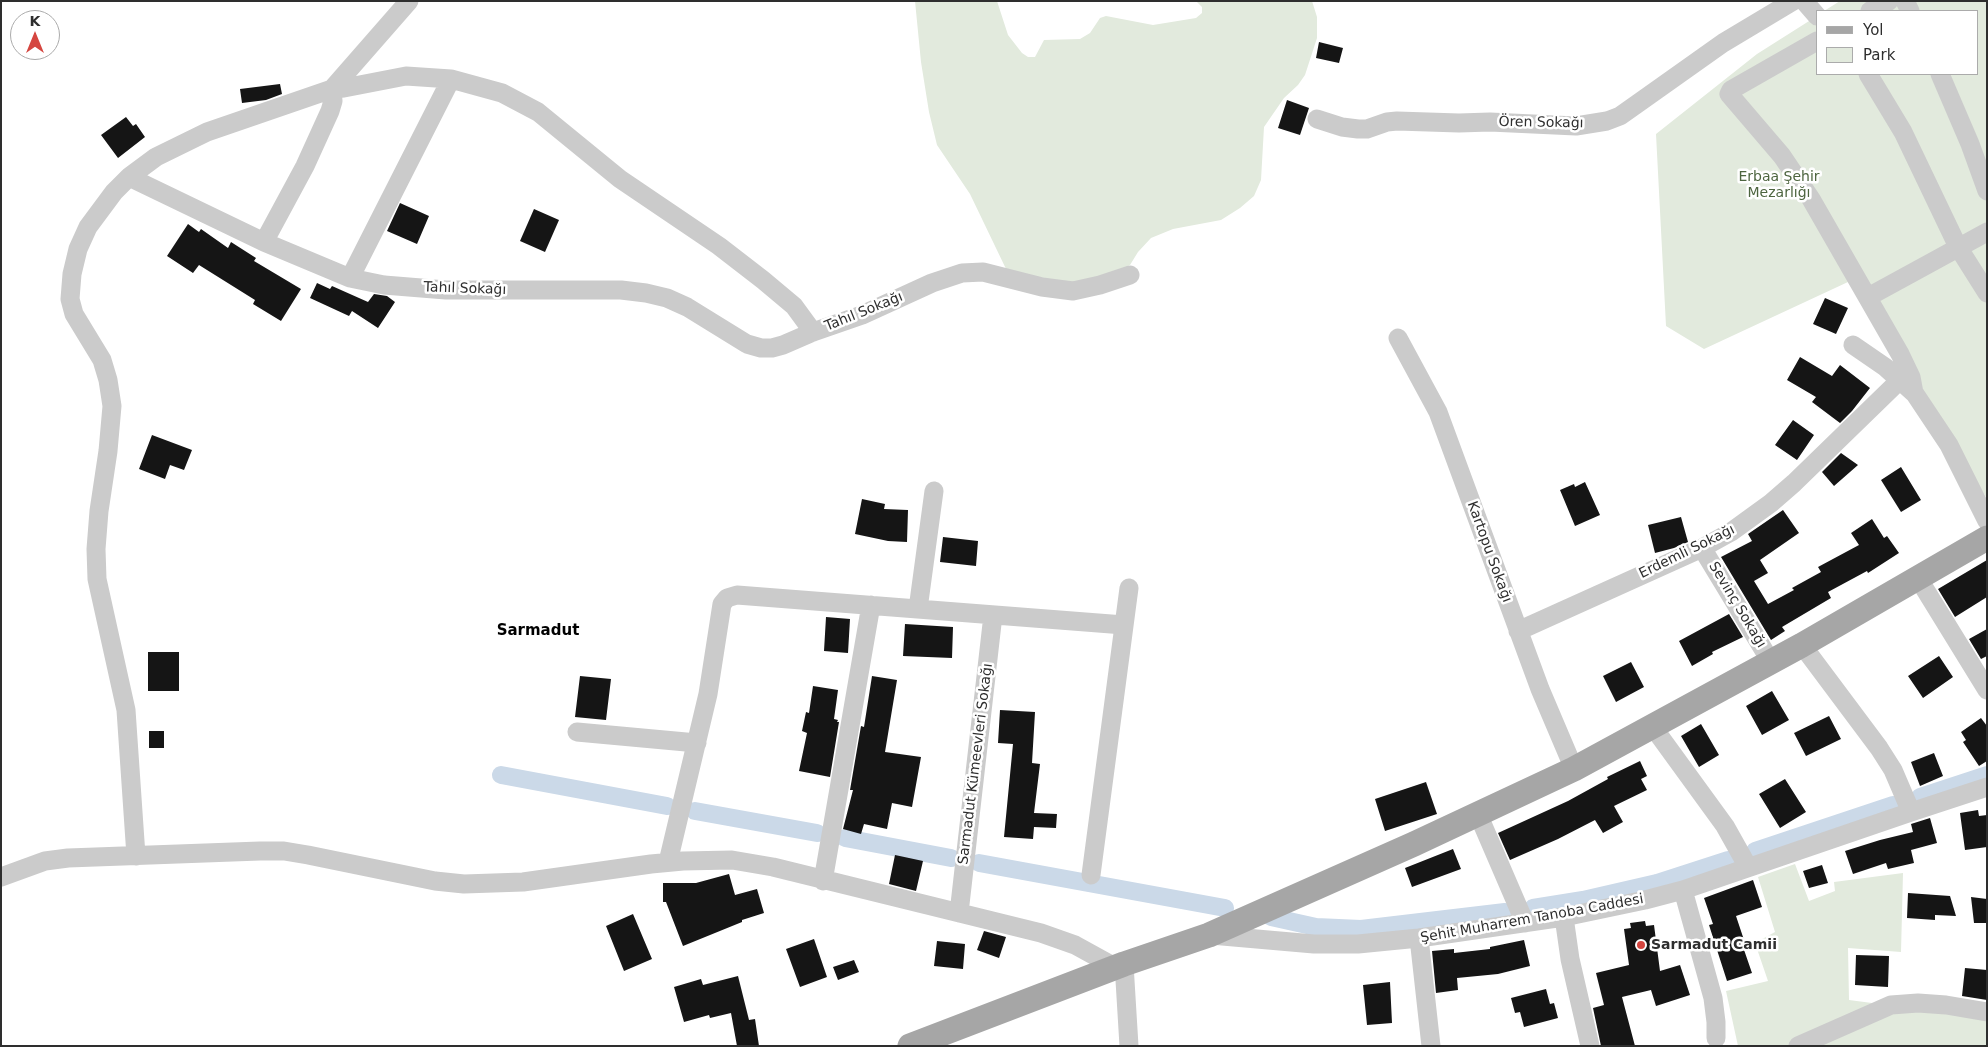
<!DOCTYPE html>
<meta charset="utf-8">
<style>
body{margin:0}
#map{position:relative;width:1988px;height:1047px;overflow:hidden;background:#fff;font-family:"DejaVu Sans",sans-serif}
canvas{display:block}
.frame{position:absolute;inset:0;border:2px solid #2e2e2e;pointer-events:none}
.legend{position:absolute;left:1816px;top:10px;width:162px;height:65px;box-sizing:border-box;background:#fff;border:1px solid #ababab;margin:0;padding:6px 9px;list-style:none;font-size:15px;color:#2e2e2e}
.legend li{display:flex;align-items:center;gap:10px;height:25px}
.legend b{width:25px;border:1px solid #ababab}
.north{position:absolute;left:10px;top:10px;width:50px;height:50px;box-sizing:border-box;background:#fff;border:1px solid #ababab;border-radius:50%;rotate:0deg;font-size:14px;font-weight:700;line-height:20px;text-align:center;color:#2e2e2e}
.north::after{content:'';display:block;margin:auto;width:18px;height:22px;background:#d54640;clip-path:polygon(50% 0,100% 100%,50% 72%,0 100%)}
</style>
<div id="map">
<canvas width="1988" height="1047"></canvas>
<div class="frame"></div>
<ul class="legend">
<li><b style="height:6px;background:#a6a6a6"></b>Yol</li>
<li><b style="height:14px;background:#e2eadd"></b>Park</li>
</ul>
<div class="north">K</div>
</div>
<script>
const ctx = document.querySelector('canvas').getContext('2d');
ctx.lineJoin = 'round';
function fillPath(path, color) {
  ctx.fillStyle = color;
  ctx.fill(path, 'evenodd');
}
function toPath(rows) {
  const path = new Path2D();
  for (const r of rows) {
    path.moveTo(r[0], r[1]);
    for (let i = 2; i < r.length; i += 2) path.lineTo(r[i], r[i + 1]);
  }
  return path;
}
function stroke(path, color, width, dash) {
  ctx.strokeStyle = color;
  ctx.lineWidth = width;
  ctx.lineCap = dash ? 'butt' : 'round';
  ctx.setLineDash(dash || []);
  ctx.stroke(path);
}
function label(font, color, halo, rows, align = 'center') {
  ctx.font = font + ' "DejaVu Sans",sans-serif';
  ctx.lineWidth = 5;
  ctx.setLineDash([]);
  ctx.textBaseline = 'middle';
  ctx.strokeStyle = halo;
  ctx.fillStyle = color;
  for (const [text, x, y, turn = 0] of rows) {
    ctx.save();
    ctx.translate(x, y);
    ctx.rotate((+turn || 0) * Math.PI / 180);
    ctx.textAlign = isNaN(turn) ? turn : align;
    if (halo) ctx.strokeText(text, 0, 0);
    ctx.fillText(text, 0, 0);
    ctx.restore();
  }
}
fillPath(toPath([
 [915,1,997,1,1008,35,1022,53,1028,57,1035,57,1044,40,1080,39,1090,33,1100,18,1106,16,1153,25,1196,18,1202,13,1202,7,1196,1,1312,1,1317,17,1317,38,1305,75,1298,85,1284,98,1264,127,1261,180,1254,196,1240,208,1221,220,1173,229,1151,238,1138,252,1130,265,1108,277,1080,285,1007,271,970,194,937,145,929,112,921,62],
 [1840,1,1987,1,1987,499,1958,450,1848,282,1704,349,1666,326,1656,134,1757,54,1817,16,1817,74,1977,74,1977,11,1824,11],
 [1795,864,1809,901,1835,891,1834,882,1903,873,1901,952,1848,948,1849,1000,1987,1018,1987,1046,1738,1046,1726,991,1768,981,1755,943,1775,932,1758,877]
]), '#e2eadd');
stroke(toPath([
 [501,775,667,806],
 [1920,797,1987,775],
 [695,811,817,833],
 [845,838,951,858],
 [1755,851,1893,805],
 [979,863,1225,908],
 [1533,908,1583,900,1657,883,1728,860],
 [1271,917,1316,927,1361,929,1505,912]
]), '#cbd9e8', 18);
fillPath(toPath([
 [1319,42,1343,48,1339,63,1316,58],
 [280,84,282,94,266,100,242,103,240,89],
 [1287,100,1309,108,1300,135,1278,128],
 [126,117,133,126,136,124,145,137,118,158,101,135],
 [400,203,429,216,417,244,387,231],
 [534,209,559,220,545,252,520,241],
 [188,224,199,232,201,229,228,248,231,242,256,258,254,261,301,289,281,321,253,304,255,300,199,265,193,273,167,256],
 [317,283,330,289,332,286,368,302,374,294,387,296,395,302,378,328,352,311,349,316,310,298],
 [1825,298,1848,308,1836,334,1813,324],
 [1800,357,1832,376,1840,365,1870,388,1852,411,1840,423,1812,402,1816,397,1787,380],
 [1793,420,1814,435,1797,460,1775,445],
 [152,435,192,450,184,470,170,465,165,479,139,469],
 [1841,453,1858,465,1834,486,1822,472],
 [1901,467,1921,500,1901,512,1881,480],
 [1585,482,1600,515,1575,526,1560,490,1574,484,1575,487],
 [862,499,885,504,884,509,908,510,907,542,888,541,855,534],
 [1783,510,1799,533,1760,560,1768,573,1754,581,1768,604,1794,590,1792,588,1821,572,1818,567,1859,545,1851,533,1872,519,1884,538,1887,536,1899,553,1868,573,1867,571,1828,592,1831,598,1782,627,1785,631,1771,640,1721,557,1752,541,1748,534],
 [1681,517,1688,542,1674,548,1655,553,1648,525],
 [943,537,978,541,976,566,940,562],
 [1987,560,1987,597,1955,617,1938,589],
 [1729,614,1743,637,1712,652,1713,654,1692,666,1679,641],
 [826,617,850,619,848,653,824,651],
 [905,624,953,627,952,658,903,656],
 [1987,629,1987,656,1981,659,1969,639],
 [148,652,179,652,179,691,148,691],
 [1939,656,1953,677,1923,698,1908,676],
 [1631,662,1644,687,1616,702,1603,676],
 [580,676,611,679,606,720,575,717],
 [872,676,897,680,885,752,921,757,912,807,892,803,887,829,864,824,861,834,843,829,853,790,850,790,861,726,864,727],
 [813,686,838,690,834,719,838,720,837,722,839,722,830,777,799,771,807,733,802,731,806,712,809,713],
 [1772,691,1789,720,1762,735,1746,706],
 [1000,710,1035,712,1032,763,1040,764,1034,813,1057,814,1056,828,1034,827,1033,839,1004,837,1013,744,998,743],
 [1829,716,1841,739,1806,756,1794,733],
 [1981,718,1987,726,1987,761,1979,766,1963,742,1966,740,1961,732],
 [1701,724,1719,755,1699,767,1681,736],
 [149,731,164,731,164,748,149,748],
 [1934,753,1943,776,1920,786,1911,762],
 [1640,761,1647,776,1641,779,1647,790,1614,806,1623,822,1603,833,1595,820,1558,839,1510,860,1498,833,1568,801,1608,779,1607,777],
 [1785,779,1806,812,1780,828,1759,794],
 [1426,782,1437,814,1385,831,1375,799],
 [1978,810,1979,816,1987,815,1987,847,1965,850,1960,813],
 [1930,818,1937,843,1911,850,1914,863,1888,869,1886,863,1853,874,1845,851,1880,840,1913,832,1911,824],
 [1453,849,1461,869,1412,887,1405,868],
 [895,855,923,861,916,891,889,884],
 [1822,865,1828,883,1809,888,1803,871],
 [729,874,735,895,757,889,764,913,742,920,742,922,683,946,666,902,663,902,663,883,696,883],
 [1753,880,1762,907,1736,916,1745,943,1742,944,1752,973,1727,981,1709,925,1713,924,1704,898],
 [1908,893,1950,896,1956,916,1935,915,1935,920,1907,918],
 [1971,897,1987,899,1987,923,1974,923],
 [633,914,652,959,624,971,606,926],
 [1645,921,1646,926,1654,925,1660,971,1680,965,1690,995,1656,1006,1651,990,1622,997,1635,1046,1601,1046,1593,1008,1604,1005,1596,973,1629,965,1624,929,1631,928,1630,923],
 [984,931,1006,937,999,958,977,950],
 [814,939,827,977,800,987,786,949],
 [1524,940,1530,966,1498,974,1457,978,1458,990,1436,993,1432,951,1454,949,1454,953,1490,949,1490,947],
 [937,941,965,944,963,969,934,966],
 [1856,955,1889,956,1888,987,1855,985],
 [854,960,859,972,838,980,833,967],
 [1965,968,1987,970,1987,1000,1962,996],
 [738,976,749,1020,755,1019,759,1046,737,1046,731,1013,710,1018,709,1015,684,1022,674,987,701,979,703,985],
 [1390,982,1392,1023,1367,1025,1363,985],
 [1546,989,1550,1004,1554,1003,1558,1018,1524,1027,1520,1012,1515,1013,1511,998]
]), '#151515');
stroke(toPath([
 [409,1,332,89,207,132,156,157,129,177,264,242,350,278,384,285,446,290,621,290,646,293,667,298,687,307,747,344,761,348,772,348,783,345,813,332,862,315,932,283,962,273,983,272,1042,287,1073,291,1100,285,1130,275],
 [1804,1,1817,16],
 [1905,1,1910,11],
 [1870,11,1889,1],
 [1817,41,1731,90,1729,94,1782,156,1811,199,1900,354,1911,377,1914,393],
 [1868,74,1903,132,1958,247,1987,293],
 [1940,74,1970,144,1987,191],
 [1317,119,1342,127,1358,129,1367,129,1387,122,1397,121,1459,123,1490,122,1576,126,1607,121,1620,116,1637,104,1723,43,1793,1],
 [129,177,114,192,88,227,78,249,72,274,70,299,74,314,102,360,108,380,112,406,108,451,99,511,96,549,97,579,126,710,136,856],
 [264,242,305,166,330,111,333,101,332,89,344,88,406,76,451,79,502,93,538,112,620,179,719,246,763,280,794,306,813,332],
 [350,278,451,79],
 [1868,297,1987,232],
 [1398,338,1438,412,1540,689,1574,769],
 [1853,345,1885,367,1915,394,1949,445,1987,521],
 [1702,548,1771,662],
 [1918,578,1987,690],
 [918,609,934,491],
 [1518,631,1702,548,1731,532,1771,503,1794,483,1900,380],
 [1802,645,1879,748,1893,770,1911,812],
 [1653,727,1725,826,1748,867],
 [577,732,697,743],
 [1478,814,1525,923],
 [668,862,708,694,722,604,727,598,737,595,1124,625],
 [1091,875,1129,588],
 [1,877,45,861,68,858,260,851,284,851,308,855,435,881,464,884,523,882,651,864,683,861,732,860,773,867,1041,933,1075,945,1115,967],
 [823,881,871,605],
 [1683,890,1713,998,1716,1022,1716,1038],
 [959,913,993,615],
 [1564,917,1570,959,1590,1046],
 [1211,935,1314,944,1358,944,1419,938,1564,917,1645,900,1683,890,1911,812,1987,787],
 [1419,938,1431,1046],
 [1124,964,1129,1046],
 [1798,1046,1891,1005,1918,1003,1946,1005,1987,1012]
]), '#cbcbcb', 19);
stroke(toPath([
 [910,1046,1124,964,1209,935,1414,844,1574,769,1802,645,1987,538]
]), '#a6a6a6', 25);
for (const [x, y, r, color] of [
 [1641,945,5,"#d54640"]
]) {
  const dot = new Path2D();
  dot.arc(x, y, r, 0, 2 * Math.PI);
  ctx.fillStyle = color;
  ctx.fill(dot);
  stroke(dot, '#fff', 2);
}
label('14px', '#2e2e2e', '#fff', [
 ["Ören Sokağı",1541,123,1],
 ["Tahıl Sokağı",465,289,2],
 ["Tahıl Sokağı",864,312,-22],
 ["Kartopu Sokağı",1489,552,70],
 ["Erdemli Sokağı",1687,552,-26],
 ["Sevinç Sokağı",1737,605,59],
 ["Sarmadut Kümeevleri Sokağı",976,764,-83],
 ["Şehit Muharrem Tanoba Caddesi",1532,919,-10]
]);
label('14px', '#4d653f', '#fff', [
 ["Erbaa Şehir",1779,177],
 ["Mezarlığı",1779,193]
]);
label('bold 14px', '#2e2e2e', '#fff', [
 ["Sarmadut Camii",1651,945]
], 'left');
label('bold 15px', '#000', '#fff', [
 ["Sarmadut",538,631]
]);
</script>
